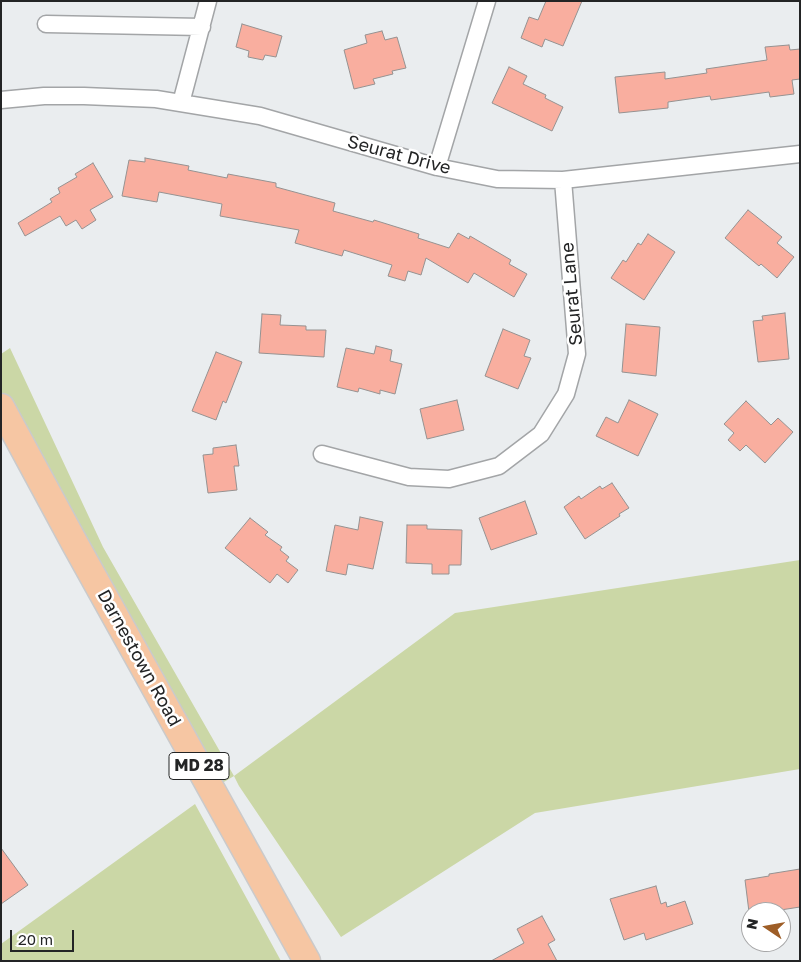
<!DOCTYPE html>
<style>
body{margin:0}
#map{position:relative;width:801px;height:962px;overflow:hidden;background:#eaedef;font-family:"Golos Text",sans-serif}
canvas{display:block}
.frame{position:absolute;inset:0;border:2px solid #232425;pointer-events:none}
.north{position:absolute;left:741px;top:902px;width:50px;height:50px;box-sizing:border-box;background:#fff;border:1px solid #a7a7a8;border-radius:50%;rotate:282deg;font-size:14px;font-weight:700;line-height:20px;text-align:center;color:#232425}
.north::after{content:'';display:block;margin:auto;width:18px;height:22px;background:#9e5e27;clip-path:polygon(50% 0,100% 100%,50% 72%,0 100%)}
.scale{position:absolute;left:10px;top:930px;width:64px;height:22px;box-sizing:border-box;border:2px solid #232425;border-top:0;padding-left:6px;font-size:15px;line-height:18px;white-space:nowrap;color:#232425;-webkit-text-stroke:4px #fff;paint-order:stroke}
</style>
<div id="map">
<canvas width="801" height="962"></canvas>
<div class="frame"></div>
<div class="north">N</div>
<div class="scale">20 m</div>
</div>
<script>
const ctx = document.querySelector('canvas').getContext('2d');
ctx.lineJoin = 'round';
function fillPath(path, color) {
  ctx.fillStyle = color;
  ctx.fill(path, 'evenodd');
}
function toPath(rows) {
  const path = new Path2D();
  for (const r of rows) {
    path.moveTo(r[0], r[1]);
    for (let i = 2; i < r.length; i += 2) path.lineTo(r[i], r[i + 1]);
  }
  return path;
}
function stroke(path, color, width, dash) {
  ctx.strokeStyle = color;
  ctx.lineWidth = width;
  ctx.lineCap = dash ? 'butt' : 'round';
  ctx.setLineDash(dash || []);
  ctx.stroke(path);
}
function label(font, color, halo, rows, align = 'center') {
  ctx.font = font + ' "Golos Text",sans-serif';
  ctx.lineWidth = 5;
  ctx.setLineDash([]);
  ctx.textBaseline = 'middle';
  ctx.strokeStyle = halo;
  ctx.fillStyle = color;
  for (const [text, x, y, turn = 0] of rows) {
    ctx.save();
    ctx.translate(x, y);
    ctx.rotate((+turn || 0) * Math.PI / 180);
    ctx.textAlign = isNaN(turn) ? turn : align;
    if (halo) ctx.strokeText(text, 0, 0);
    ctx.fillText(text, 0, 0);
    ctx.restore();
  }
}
fillPath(toPath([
 [10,348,103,547,234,776,455,613,800,560,800,769,535,813,341,937,239,786,234,776,212,789,1,406,1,354],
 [195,804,281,961,1,961,1,944]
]), '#cbd7a6');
const building = toPath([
 [546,1,582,1,563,46,545,39,542,47,521,38,529,17,538,20,546,1],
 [242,24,282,36,276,57,265,55,263,60,248,57,249,51,236,47,242,24],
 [382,31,385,40,397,37,406,68,392,71,393,74,373,79,375,84,354,89,344,50,367,43,365,35,382,31],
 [789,45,790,50,800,49,800,79,792,80,794,94,770,97,769,92,711,100,710,96,668,102,668,108,619,113,615,77,665,72,665,79,707,73,706,69,767,60,765,47,789,45],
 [509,67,527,76,523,84,546,95,545,98,563,107,552,131,492,103,509,67],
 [145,158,189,166,188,170,227,178,228,174,276,183,276,187,335,203,333,211,373,222,374,220,419,234,418,238,449,248,458,233,469,239,470,236,511,260,509,264,527,274,514,297,474,273,468,283,426,258,421,275,408,271,405,281,388,276,392,265,344,250,342,256,295,243,299,230,220,216,222,204,159,192,157,202,122,196,129,160,145,162,145,158],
 [93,163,113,197,90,210,96,220,82,229,76,220,66,226,60,216,25,236,18,223,52,202,50,199,60,193,58,188,77,177,75,174,93,163],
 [748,210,782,237,777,243,794,257,777,278,761,264,759,266,725,238,748,210],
 [648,234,675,252,644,300,611,278,623,260,626,262,638,243,641,245,648,234],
 [785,313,789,359,758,362,753,321,763,320,762,316,785,313],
 [262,314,281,315,280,325,306,326,306,330,326,330,324,357,259,353,262,314],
 [626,324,660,327,656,376,622,372,626,324],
 [503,329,530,340,524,356,531,358,518,389,485,376,503,329],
 [376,346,392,350,390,361,402,364,395,394,380,390,380,394,359,388,358,392,337,387,346,348,374,354,376,346],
 [216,352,242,362,226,403,223,401,216,420,192,411,216,352],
 [457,400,464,430,427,439,420,409,457,400],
 [629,400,658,414,638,456,596,436,606,417,618,423,629,400],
 [746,401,771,425,778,418,793,432,765,463,746,445,740,451,728,440,734,433,724,424,746,401],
 [236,445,239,466,234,466,237,490,208,493,203,455,213,454,213,448,236,445],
 [612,483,629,508,619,514,620,516,585,539,564,507,579,496,581,499,600,486,602,489,612,483],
 [525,501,537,534,491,550,479,518,525,501],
 [360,517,383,522,373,569,348,564,346,575,326,571,335,525,358,530,360,517],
 [250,518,268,532,265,535,282,547,280,550,289,557,286,561,298,570,288,583,277,574,270,583,225,548,250,518],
 [407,525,427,525,427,529,462,530,461,565,449,565,449,574,432,574,432,564,406,563,407,525],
 [1,848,28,885,1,904,1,848],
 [800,869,800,907,774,911,774,908,749,912,745,880,769,876,769,874,800,869],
 [656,886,661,904,666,902,667,907,685,901,693,924,646,940,644,933,624,940,610,899,656,886],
 [542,916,555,940,548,944,557,961,491,961,524,943,517,929,542,916]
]);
fillPath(building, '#f9ae9f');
stroke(building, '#959291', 1);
const minor = toPath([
 [46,24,202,27],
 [1,100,44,96,84,96,156,99,260,116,437,167,497,179,563,180,800,154],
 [181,103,208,1],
 [437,167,487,1],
 [322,454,409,477,449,479,499,466,541,434,566,394,577,354,563,180]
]);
const primary = toPath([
 [1,407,75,544,307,961]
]);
stroke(minor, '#a3a5a7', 19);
stroke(primary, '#cacacb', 29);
stroke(minor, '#fff', 16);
stroke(primary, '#f6c6a3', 26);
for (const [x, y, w] of [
 [199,766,60]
]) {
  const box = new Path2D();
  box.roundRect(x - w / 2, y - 13.5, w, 27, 4);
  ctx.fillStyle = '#fff';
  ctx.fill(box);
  stroke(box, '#232425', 1);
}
label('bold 16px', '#232425', null, [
 ["MD 28",199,766]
]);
label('18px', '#232425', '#fff', [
 ["Seurat Drive",399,155,15],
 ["Seurat Lane",572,294,-95],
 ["Darnestown Road",139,658,61]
]);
</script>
